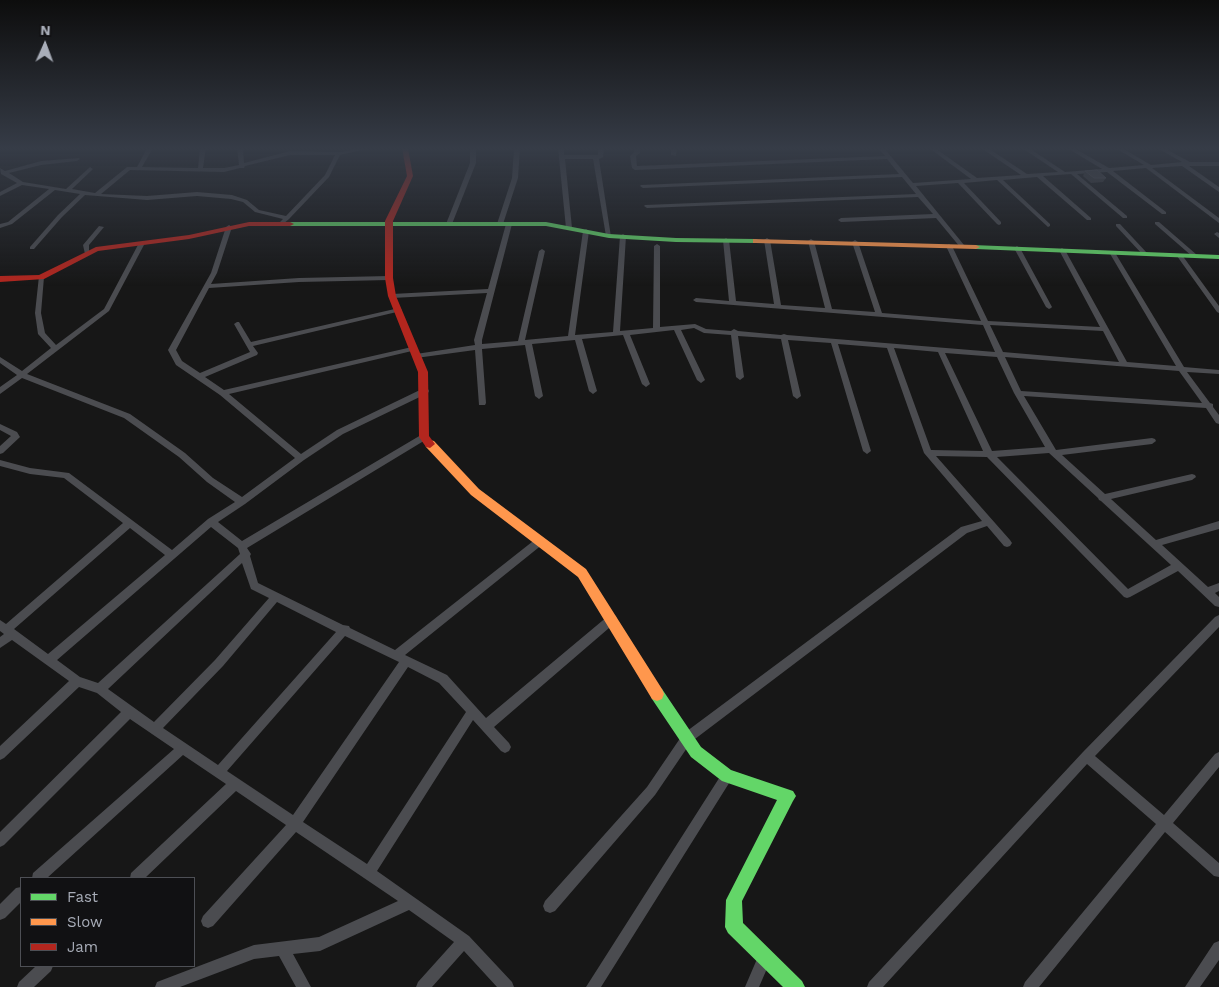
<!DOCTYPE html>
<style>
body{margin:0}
#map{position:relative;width:1219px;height:987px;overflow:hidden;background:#171717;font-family:"Work Sans",sans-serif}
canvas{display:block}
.legend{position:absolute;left:20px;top:877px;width:175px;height:90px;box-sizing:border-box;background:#111113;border:1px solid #4d4f55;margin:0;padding:6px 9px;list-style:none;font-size:15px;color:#a8adb8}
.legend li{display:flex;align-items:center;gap:10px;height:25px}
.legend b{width:25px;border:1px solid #4d4f55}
.north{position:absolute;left:20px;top:20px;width:50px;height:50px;-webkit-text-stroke:4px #111113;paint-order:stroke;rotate:2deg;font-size:14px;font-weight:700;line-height:20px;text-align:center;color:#a8adb8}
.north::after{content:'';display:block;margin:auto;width:18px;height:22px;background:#a8adb8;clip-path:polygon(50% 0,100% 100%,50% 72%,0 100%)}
</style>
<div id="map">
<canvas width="1219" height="987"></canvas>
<ul class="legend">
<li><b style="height:6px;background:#63d668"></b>Fast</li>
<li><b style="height:6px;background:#ff974d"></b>Slow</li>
<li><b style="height:6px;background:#b3261e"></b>Jam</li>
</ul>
<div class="north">N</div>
</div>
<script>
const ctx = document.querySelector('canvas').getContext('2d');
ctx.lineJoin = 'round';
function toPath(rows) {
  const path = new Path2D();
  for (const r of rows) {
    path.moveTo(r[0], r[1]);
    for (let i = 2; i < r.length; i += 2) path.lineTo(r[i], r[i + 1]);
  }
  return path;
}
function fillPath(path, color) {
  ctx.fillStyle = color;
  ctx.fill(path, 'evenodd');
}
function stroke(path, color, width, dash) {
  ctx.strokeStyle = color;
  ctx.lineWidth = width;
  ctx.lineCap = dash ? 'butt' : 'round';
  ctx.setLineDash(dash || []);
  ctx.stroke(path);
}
fillPath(toPath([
 [147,148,153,148,142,167,198,168,200,148,206,148,203,168,224,168,239,165,237,148,243,148,244,163,290,151,341,152,360,148,371,148,340,155,329,177,289,219,283,224,280,222,283,219,255,212,243,202,231,199,197,196,147,200,85,195,62,217,34,249,30,249,30,247,58,215,80,194,55,190,12,224,0,228,0,224,8,222,49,189,22,185,0,196,0,192,17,183,1,174,0,168,5,171,41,161,79,158,80,159,77,161,41,165,9,173,23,182,66,189,90,167,93,169,92,170,72,189,95,193,127,167,137,167,147,148],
 [290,155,335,155,325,175,286,216,259,210,247,200,232,195,197,192,147,196,101,194,130,170,224,172,240,168,244,168,245,166,290,155],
 [470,148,476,148,476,163,452,224,447,225,446,224,470,163,470,148],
 [514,148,520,148,518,178,503,224,500,226,497,224,512,178,514,148],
 [558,148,564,148,564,155,598,155,598,148,604,148,603,157,599,159,611,237,606,236,593,159,565,159,572,228,569,230,566,228,558,148],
 [634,148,640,148,640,153,636,156,637,166,885,156,878,148,884,148,913,183,971,179,929,148,935,148,977,178,1021,175,981,148,988,148,1027,174,1058,172,1022,148,1029,148,1065,172,1102,169,1067,148,1074,148,1109,168,1144,165,1115,148,1122,148,1151,165,1182,162,1157,148,1164,148,1190,162,1219,162,1219,166,1189,166,1219,187,1219,192,1182,166,1152,168,1219,218,1219,223,1146,168,1113,171,1166,212,1166,214,1162,214,1107,172,1077,174,1127,216,1127,218,1123,218,1071,174,1043,176,1091,218,1091,220,1087,220,1037,177,1003,180,1050,224,1050,226,1048,227,997,180,964,183,1001,222,1001,224,999,225,997,224,958,183,916,186,964,245,965,246,962,248,960,247,936,218,841,222,838,220,841,218,933,214,918,197,647,208,644,206,645,205,916,194,902,177,643,188,640,186,641,185,899,174,887,159,635,170,632,168,630,156,634,152,634,148],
 [671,148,677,148,676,156,671,155,671,148],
 [509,222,512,224,482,340,482,344,518,341,539,251,542,249,545,251,525,340,568,336,583,231,586,229,589,231,575,335,613,332,620,236,623,234,626,236,620,331,653,328,654,246,657,244,660,246,660,327,695,324,706,329,731,331,734,329,738,331,781,335,784,334,787,335,995,352,983,325,696,302,693,300,696,298,729,301,723,240,726,238,729,240,736,301,774,304,764,240,767,238,770,240,781,305,825,308,808,241,811,239,814,241,832,309,875,312,852,242,855,240,858,242,882,313,981,321,946,246,949,244,952,246,988,321,1100,327,1059,250,1062,248,1065,250,1127,362,1176,366,1109,252,1114,251,1184,367,1219,370,1219,374,1187,372,1210,403,1213,404,1213,407,1219,415,1219,424,1216,423,1206,408,1024,396,1056,450,1152,438,1155,439,1156,441,1152,444,1062,455,1105,494,1192,474,1195,475,1196,477,1192,480,1111,499,1156,540,1219,521,1219,529,1162,545,1208,587,1219,583,1219,591,1215,593,1219,597,1219,607,1215,606,1178,571,1130,597,1127,598,1124,597,987,457,936,456,1010,540,1012,543,1010,546,1007,547,1004,546,987,526,967,533,691,742,655,795,555,911,550,913,545,911,543,906,545,901,647,787,683,734,961,527,982,521,924,453,887,348,838,344,871,451,867,454,863,451,831,343,788,340,801,396,797,399,793,396,781,339,738,336,744,377,740,380,736,377,731,335,704,333,694,328,681,330,705,380,701,383,697,380,674,330,630,335,650,384,646,387,642,384,623,335,582,339,597,391,593,394,589,391,575,340,532,344,543,396,539,399,535,396,525,345,482,349,486,403,485,405,479,405,475,350,416,358,412,356,416,354,475,345,474,340,487,293,392,298,389,296,392,294,488,289,506,224,509,222],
 [990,325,1103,331,1119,362,1003,352,990,325],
 [894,348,938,352,983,451,931,450,894,348],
 [945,353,997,357,1014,393,1045,447,992,451,945,353],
 [1005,357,1179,371,1202,403,1021,391,1005,357],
 [1049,453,1098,498,1099,500,1101,501,1171,565,1128,589,997,457,1049,453],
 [1155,222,1159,222,1197,255,1197,257,1193,257,1155,224,1155,222],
 [1116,224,1120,224,1147,253,1147,255,1143,255,1116,226,1116,224],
 [229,225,232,227,217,273,211,284,299,278,389,276,392,278,389,280,299,282,209,288,176,350,182,361,200,373,250,352,234,324,237,322,239,322,251,342,399,308,402,310,401,311,253,346,258,353,257,355,205,377,224,390,412,347,415,347,415,351,412,351,229,394,301,454,337,430,422,389,428,389,429,391,428,393,343,434,304,460,245,504,218,522,242,541,421,435,427,435,428,437,427,439,247,548,251,554,250,556,258,583,343,625,349,626,350,628,395,650,537,538,540,537,543,538,545,541,543,544,405,655,447,675,486,718,608,616,612,614,616,616,617,619,616,622,494,727,509,743,511,747,509,751,505,753,501,751,473,720,377,871,469,936,512,982,514,987,497,987,464,951,432,987,416,987,418,982,454,942,409,910,320,951,293,954,311,987,296,987,279,956,254,959,180,987,155,987,157,982,254,945,319,937,398,901,296,832,213,926,208,928,203,926,201,921,203,916,286,825,236,791,145,878,130,878,131,873,226,784,183,755,47,878,32,878,33,873,174,749,130,719,4,845,0,847,0,832,121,712,97,693,79,687,4,758,0,760,0,746,69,681,12,640,0,648,0,637,4,634,0,631,0,620,6,624,123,523,64,478,30,474,0,466,0,460,30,468,69,473,172,550,208,519,235,502,207,482,179,457,124,418,22,378,0,394,0,387,17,375,0,363,0,357,22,371,51,348,38,334,35,313,39,276,41,275,44,277,41,313,45,333,56,345,104,309,139,243,144,242,145,243,109,311,27,374,130,414,185,453,213,478,242,497,295,458,220,395,176,365,168,350,211,273,226,227,229,225],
 [211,527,238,548,240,554,98,683,80,677,57,660,211,527],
 [130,528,165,555,48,654,14,629,130,528],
 [242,563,251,589,269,598,215,660,154,722,108,689,242,563],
 [277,602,336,632,218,765,163,728,223,666,277,602],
 [345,636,399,662,293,815,227,771,345,636],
 [408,667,439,683,466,712,367,864,303,822,408,667],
 [99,226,104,227,89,245,89,254,85,254,83,245,99,226],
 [1217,232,1219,233,1219,238,1214,234,1217,232],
 [1017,246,1020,248,1052,307,1051,308,1049,309,1046,307,1014,248,1017,246],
 [1180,254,1182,255,1219,306,1219,313,1217,312,1177,256,1180,254],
 [0,424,17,432,20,437,3,453,0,454,0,446,11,436,0,430,0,424],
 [1219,615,1219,627,1095,756,1164,815,1215,754,1219,752,1219,767,1173,823,1219,863,1219,877,1214,876,1165,832,1039,987,1023,987,1025,982,1156,824,1087,764,883,987,867,987,869,982,1083,752,1215,617,1219,615],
 [727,770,731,772,733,776,731,780,601,987,586,987,723,772,727,770],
 [21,887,21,902,5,918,0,920,0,904,16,888,21,887],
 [1219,941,1219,960,1200,987,1185,987,1214,943,1219,941],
 [765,950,770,952,772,957,759,987,745,987,760,952,765,950],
 [36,966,53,966,51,971,34,987,17,987,19,982,36,966]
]), '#4b4c50');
fillPath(toPath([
 [287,222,546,222,609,234,676,238,756,239,760,241,756,243,676,242,609,238,546,226,287,226,287,222],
 [973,245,1219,255,1219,259,976,249,972,247,973,245],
 [657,687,662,689,701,747,731,770,793,791,796,796,793,801,742,901,743,923,802,981,805,987,783,987,728,933,725,927,726,900,777,800,722,781,691,757,652,699,650,694,652,689,657,687]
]), '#63d668');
fillPath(toPath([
 [753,239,976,245,980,247,976,249,756,243,753,243,753,239],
 [430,440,434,441,479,489,586,569,662,689,664,694,662,699,657,701,652,699,578,577,471,495,426,447,425,444,426,441,430,440]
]), '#ff974d');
fillPath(toPath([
 [402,148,408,148,413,176,393,221,393,278,396,296,428,372,429,436,435,444,430,448,426,447,419,437,418,372,388,296,385,278,385,221,407,176,402,148],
 [249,222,290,222,294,224,290,226,249,226,189,239,98,251,44,279,0,282,0,276,39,275,96,247,189,235,249,222]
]), '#b3261e');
fillPath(toPath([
 [1085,171,1106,178,1103,182,1091,183,1083,176]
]), '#3d3d3f');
const building = toPath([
 [1097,170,1106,178,1094,178,1085,171,1097,170]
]);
fillPath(building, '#49494c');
stroke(building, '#58595d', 1);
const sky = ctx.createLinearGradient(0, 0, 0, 286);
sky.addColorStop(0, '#0d0d0d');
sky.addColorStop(0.52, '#363c47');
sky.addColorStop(1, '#363c4700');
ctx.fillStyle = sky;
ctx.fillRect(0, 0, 1219, 286);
</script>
